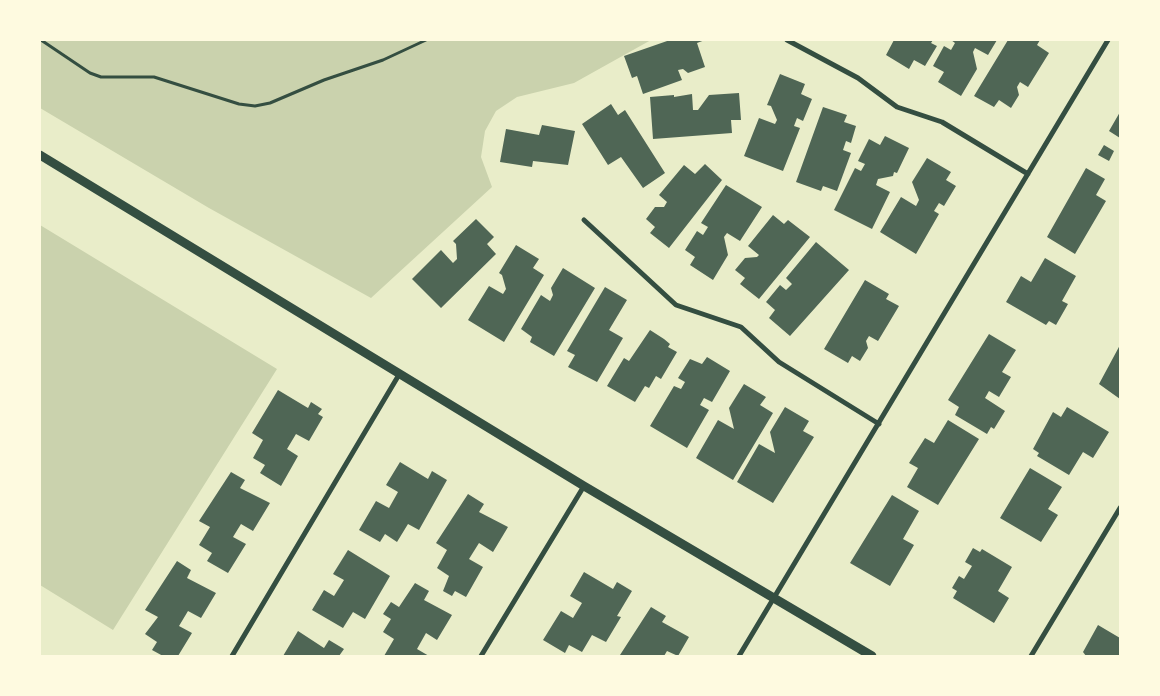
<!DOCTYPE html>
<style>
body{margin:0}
#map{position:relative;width:1160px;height:696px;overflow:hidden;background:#e9edc9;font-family:Inter,sans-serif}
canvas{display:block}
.frame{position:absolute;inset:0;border:41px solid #fefae0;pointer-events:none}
</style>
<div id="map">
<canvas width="1160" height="696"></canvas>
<div class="frame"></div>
</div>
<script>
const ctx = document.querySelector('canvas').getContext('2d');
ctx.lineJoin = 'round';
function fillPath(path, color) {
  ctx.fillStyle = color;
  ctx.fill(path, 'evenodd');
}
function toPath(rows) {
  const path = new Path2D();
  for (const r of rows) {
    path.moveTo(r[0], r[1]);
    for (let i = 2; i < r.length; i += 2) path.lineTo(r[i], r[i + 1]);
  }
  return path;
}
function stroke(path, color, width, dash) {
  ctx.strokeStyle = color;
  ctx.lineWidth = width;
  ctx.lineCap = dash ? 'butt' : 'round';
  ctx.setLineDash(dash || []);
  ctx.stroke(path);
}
fillPath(toPath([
 [40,40,651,40,574,83,517,97,496,111,485,131,481,157,492,187,371,298,209,208,40,108],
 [40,225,277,369,113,630,40,585]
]), '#cad2ad');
fillPath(toPath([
 [670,40,705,40,697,43,705,67,688,73,683,69,678,70,682,80,643,94,637,76,632,78,624,56],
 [894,40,933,40,931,43,937,46,925,66,914,60,909,69,886,55],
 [951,40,997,40,988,55,975,48,973,52,977,69,961,96,938,82,944,72,933,66,944,46,951,50,955,43],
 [1008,40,1040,40,1037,45,1049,53,1028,87,1020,82,1017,87,1019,95,1011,108,999,100,994,107,974,96],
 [780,74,805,84,801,94,812,99,803,121,797,118,794,126,800,128,783,171,744,156,759,118,775,124,777,120,771,106,767,105],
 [739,93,741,120,731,120,732,133,653,139,650,97,674,95,674,97,692,94,693,110,698,110,709,95],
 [611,104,618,115,625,110,665,173,643,188,621,157,608,165,582,124],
 [823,107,847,115,844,122,856,126,851,143,846,141,843,150,851,153,837,191,823,186,821,191,796,182],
 [1120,112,1120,138,1109,131],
 [542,125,575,131,568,165,533,161,532,167,500,162,506,129,539,135],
 [885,136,909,148,897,173,894,172,893,176,878,179,876,185,890,192,872,229,834,210,855,168,861,171,865,164,858,161,869,139,880,145],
 [1104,145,1114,151,1109,161,1098,155],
 [927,158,951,172,946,180,956,186,944,206,939,203,934,211,939,214,916,254,880,232,901,197,916,206,919,200,912,182],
 [705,164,722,180,669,248,650,233,655,227,646,219,655,207,664,207,667,202,659,195,684,165,695,174],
 [1086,168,1105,179,1096,195,1106,201,1075,254,1047,237],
 [726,185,762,207,740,241,727,233,724,237,728,255,713,280,690,265,695,257,685,250,697,231,703,235,708,227,701,223],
 [773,215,784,224,788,220,810,237,759,299,740,284,745,278,735,270,745,258,757,257,759,255,748,246],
 [476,219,494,237,487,244,496,254,441,308,412,279,441,250,453,263,457,259,456,244,453,241],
 [816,242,849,270,790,336,769,318,775,310,766,302,780,285,786,290,792,284,786,278],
 [516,245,539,259,533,268,544,275,504,342,468,320,489,286,503,294,506,289,502,275,499,273],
 [1045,258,1076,276,1062,301,1068,304,1056,325,1049,321,1046,325,1006,302,1021,276,1031,282],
 [563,268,595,288,554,356,530,342,532,337,521,329,541,295,550,301,553,295,551,288],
 [865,280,889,294,886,299,899,306,878,341,869,336,866,341,868,348,860,361,852,356,848,363,824,349],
 [605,287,627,300,609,330,623,338,597,382,568,367,575,355,567,351],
 [650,330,664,339,670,344,668,347,677,352,661,379,656,376,649,388,645,386,635,402,607,386,624,358,629,361],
 [989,334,1016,350,1002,372,1011,377,999,397,989,391,985,398,1005,411,994,429,991,427,987,434,955,415,959,407,948,400],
 [1120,345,1120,399,1099,384],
 [707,357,730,371,712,402,704,398,700,405,709,410,687,448,650,426,674,386,681,389,685,382,678,378,690,359,702,364],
 [744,384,766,397,760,405,773,413,733,480,696,458,718,420,734,429,729,408],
 [278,390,308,408,311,402,322,409,318,414,323,417,309,441,296,434,287,449,298,456,281,486,260,473,265,465,253,458,263,440,252,433],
 [785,407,809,421,803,431,814,437,773,503,737,482,759,444,775,453,770,432],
 [1067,407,1109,432,1093,458,1083,452,1069,475,1037,456,1039,453,1033,449,1053,412,1061,417],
 [948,420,979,439,938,505,907,487,918,468,909,463,925,438,934,443],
 [400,462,428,479,432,471,447,480,419,530,408,524,397,542,385,534,380,542,359,530,376,501,389,508,398,492,386,485],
 [1030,468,1062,487,1048,509,1058,515,1041,542,1000,518],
 [231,472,245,480,240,488,270,503,253,531,241,524,233,537,246,544,228,573,207,561,212,553,199,545,210,527,199,521],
 [468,494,484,504,479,512,508,527,493,552,479,543,469,559,483,567,466,597,455,591,452,596,443,591,449,576,437,568,447,550,436,543],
 [892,495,919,511,903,539,914,545,890,586,850,563],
 [973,548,980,552,982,549,1012,567,998,591,1009,598,994,623,953,598,957,591,952,588,959,576,964,579,972,566,965,562],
 [348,550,390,576,365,619,353,612,343,628,312,610,324,590,334,596,344,580,333,574],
 [177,561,191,570,187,578,216,593,201,618,188,611,179,626,192,633,178,656,163,656,152,650,157,642,145,634,158,617,145,610],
 [584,572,613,589,617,582,632,591,617,616,621,617,606,642,592,635,582,652,569,645,565,653,543,640,561,611,573,618,582,603,570,596],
 [415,583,429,591,424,600,452,615,437,640,426,633,417,649,429,656,384,656,394,639,383,632,391,619,383,614,391,602,399,607],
 [651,607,666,616,662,622,689,637,678,656,667,651,664,656,620,655],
 [1098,625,1120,638,1120,656,1086,656,1083,652],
 [298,631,324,648,329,640,344,649,339,656,283,656]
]), '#4f6655');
stroke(toPath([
 [41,40,90,73,101,77,154,77,239,104,255,106,270,103,324,80,383,60,426,40]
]), '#344e41', 3);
stroke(toPath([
 [787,40,858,78,897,107,942,122,1028,174],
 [584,220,676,305,741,327,779,362,879,424],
 [232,656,400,373],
 [481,656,584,486],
 [739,656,1108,40],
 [1031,656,1120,508]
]), '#344e41', 5);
stroke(toPath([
 [40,155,584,486,872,656]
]), '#344e41', 9);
</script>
